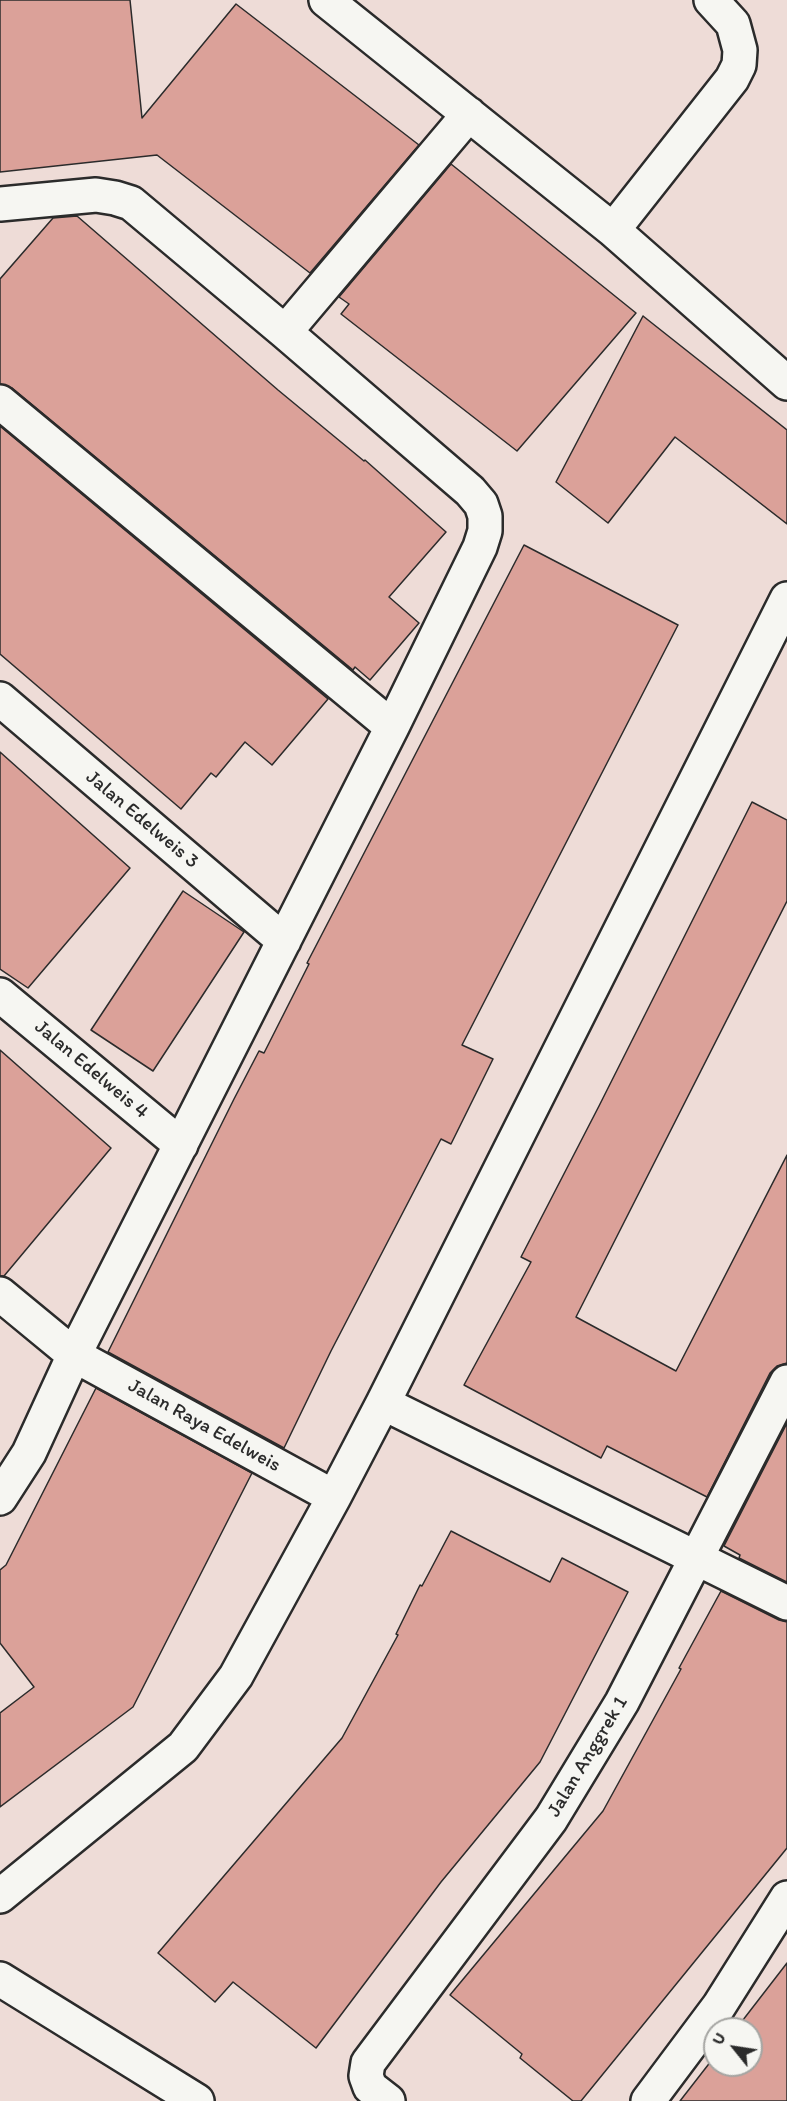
<!DOCTYPE html>
<style>
body{margin:0}
#map{position:relative;width:787px;height:2101px;overflow:hidden;background:#eedcd7;font-family:Itim,sans-serif}
canvas{display:block}
.north{position:absolute;left:703px;top:2017px;width:60px;height:60px;box-sizing:border-box;background:#f6f6f2;border:2px solid #a5a5a2;border-radius:50%;rotate:300deg;font-size:16px;font-weight:700;line-height:24px;text-align:center;color:#2b2b2b}
.north::after{content:'';display:block;margin:auto;width:21px;height:27px;background:#2b2b2b;clip-path:polygon(50% 0,100% 100%,50% 72%,0 100%)}
</style>
<div id="map">
<canvas width="787" height="2101"></canvas>
<div class="north">U</div>
</div>
<script>
const ctx = document.querySelector('canvas').getContext('2d');
ctx.lineJoin = 'round';
function fillPath(path, color) {
  ctx.fillStyle = color;
  ctx.fill(path, 'evenodd');
}
function toPath(rows) {
  const path = new Path2D();
  for (const r of rows) {
    path.moveTo(r[0], r[1]);
    for (let i = 2; i < r.length; i += 2) path.lineTo(r[i], r[i + 1]);
  }
  return path;
}
function stroke(path, color, width, dash) {
  ctx.strokeStyle = color;
  ctx.lineWidth = width;
  ctx.lineCap = dash ? 'butt' : 'round';
  ctx.setLineDash(dash || []);
  ctx.stroke(path);
}
function label(font, color, halo, rows, align = 'center') {
  ctx.font = font + ' Itim,sans-serif';
  ctx.lineWidth = 5;
  ctx.setLineDash([]);
  ctx.textBaseline = 'middle';
  ctx.strokeStyle = halo;
  ctx.fillStyle = color;
  for (const [text, x, y, turn = 0] of rows) {
    ctx.save();
    ctx.translate(x, y);
    ctx.rotate((+turn || 0) * Math.PI / 180);
    ctx.textAlign = isNaN(turn) ? turn : align;
    if (halo) ctx.strokeText(text, 0, 0);
    ctx.fillText(text, 0, 0);
    ctx.restore();
  }
}
const building = toPath([
 [0,0,130,0,142,118,236,4,419,145,310,273,157,155,0,172,0,0],
 [451,164,636,313,517,451,341,314,349,304,339,297,451,164],
 [77,216,278,390,364,461,365,460,446,532,389,597,419,623,370,680,355,667,353,670,12,388,0,384,0,279,53,218,77,216],
 [643,316,787,430,787,524,675,437,608,523,556,482,643,316],
 [0,426,328,699,272,765,245,742,216,777,211,773,181,809,0,654,0,426],
 [524,545,678,625,462,1045,493,1059,451,1144,441,1139,331,1351,284,1448,108,1352,234,1099,259,1051,264,1053,309,964,307,963,524,545],
 [0,752,130,868,28,988,0,969,0,752],
 [752,802,787,820,787,901,576,1317,676,1371,787,1155,787,1363,777,1366,770,1373,707,1497,607,1446,601,1458,464,1385,531,1262,521,1257,599,1106,752,802],
 [183,891,244,932,153,1071,91,1030,183,891],
 [0,1050,111,1148,4,1276,0,1276,0,1050],
 [96,1388,252,1473,133,1707,0,1807,0,1713,34,1687,0,1643,0,1570,6,1565,96,1388],
 [787,1423,787,1582,739,1558,740,1555,724,1546,787,1423],
 [451,1531,550,1582,562,1558,628,1592,540,1762,441,1882,316,2048,233,1982,215,2002,158,1953,342,1738,398,1635,396,1634,420,1585,422,1586,451,1531],
 [721,1591,779,1620,787,1622,787,1848,581,2101,573,2101,520,2058,522,2054,450,1995,603,1811,681,1669,679,1668,721,1591],
 [787,1963,787,2101,680,2101,715,2056,715,2065,751,2065,751,2029,736,2029,787,1963]
]);
fillPath(building, '#dba199');
stroke(building, '#2b2b2b', 1.5);
const street = toPath([
 [326,0,613,230,787,383],
 [0,204,96,195,115,198,131,203,285,332,470,491,481,504,485,516,485,531,480,547,392,727,74,1355,29,1453,0,1498],
 [613,230,732,79,739,65,740,50,733,24,711,0],
 [285,332,469,114],
 [0,402,392,727],
 [0,699,284,941],
 [0,995,181,1145],
 [0,1294,74,1355,334,1497],
 [383,1403,787,1603],
 [0,1896,183,1747,236,1676,334,1497,383,1403,787,599],
 [0,1979,197,2101],
 [388,2101,370,2087,366,2076,368,2063,551,1819,622,1702,787,1382],
 [648,2101,719,2006,787,1898]
]);
stroke(street, '#2b2b2b', 38);
stroke(street, '#f6f6f2', 33);
label('20px', '#2b2b2b', '#f6f6f2', [
 ["Jalan Edelweis 3",142,820,40],
 ["Jalan Edelweis 4",91,1070,40],
 ["Jalan Raya Edelweis",204,1426,29],
 ["Jalan Anggrek 1",588,1757,-59]
]);
</script>
